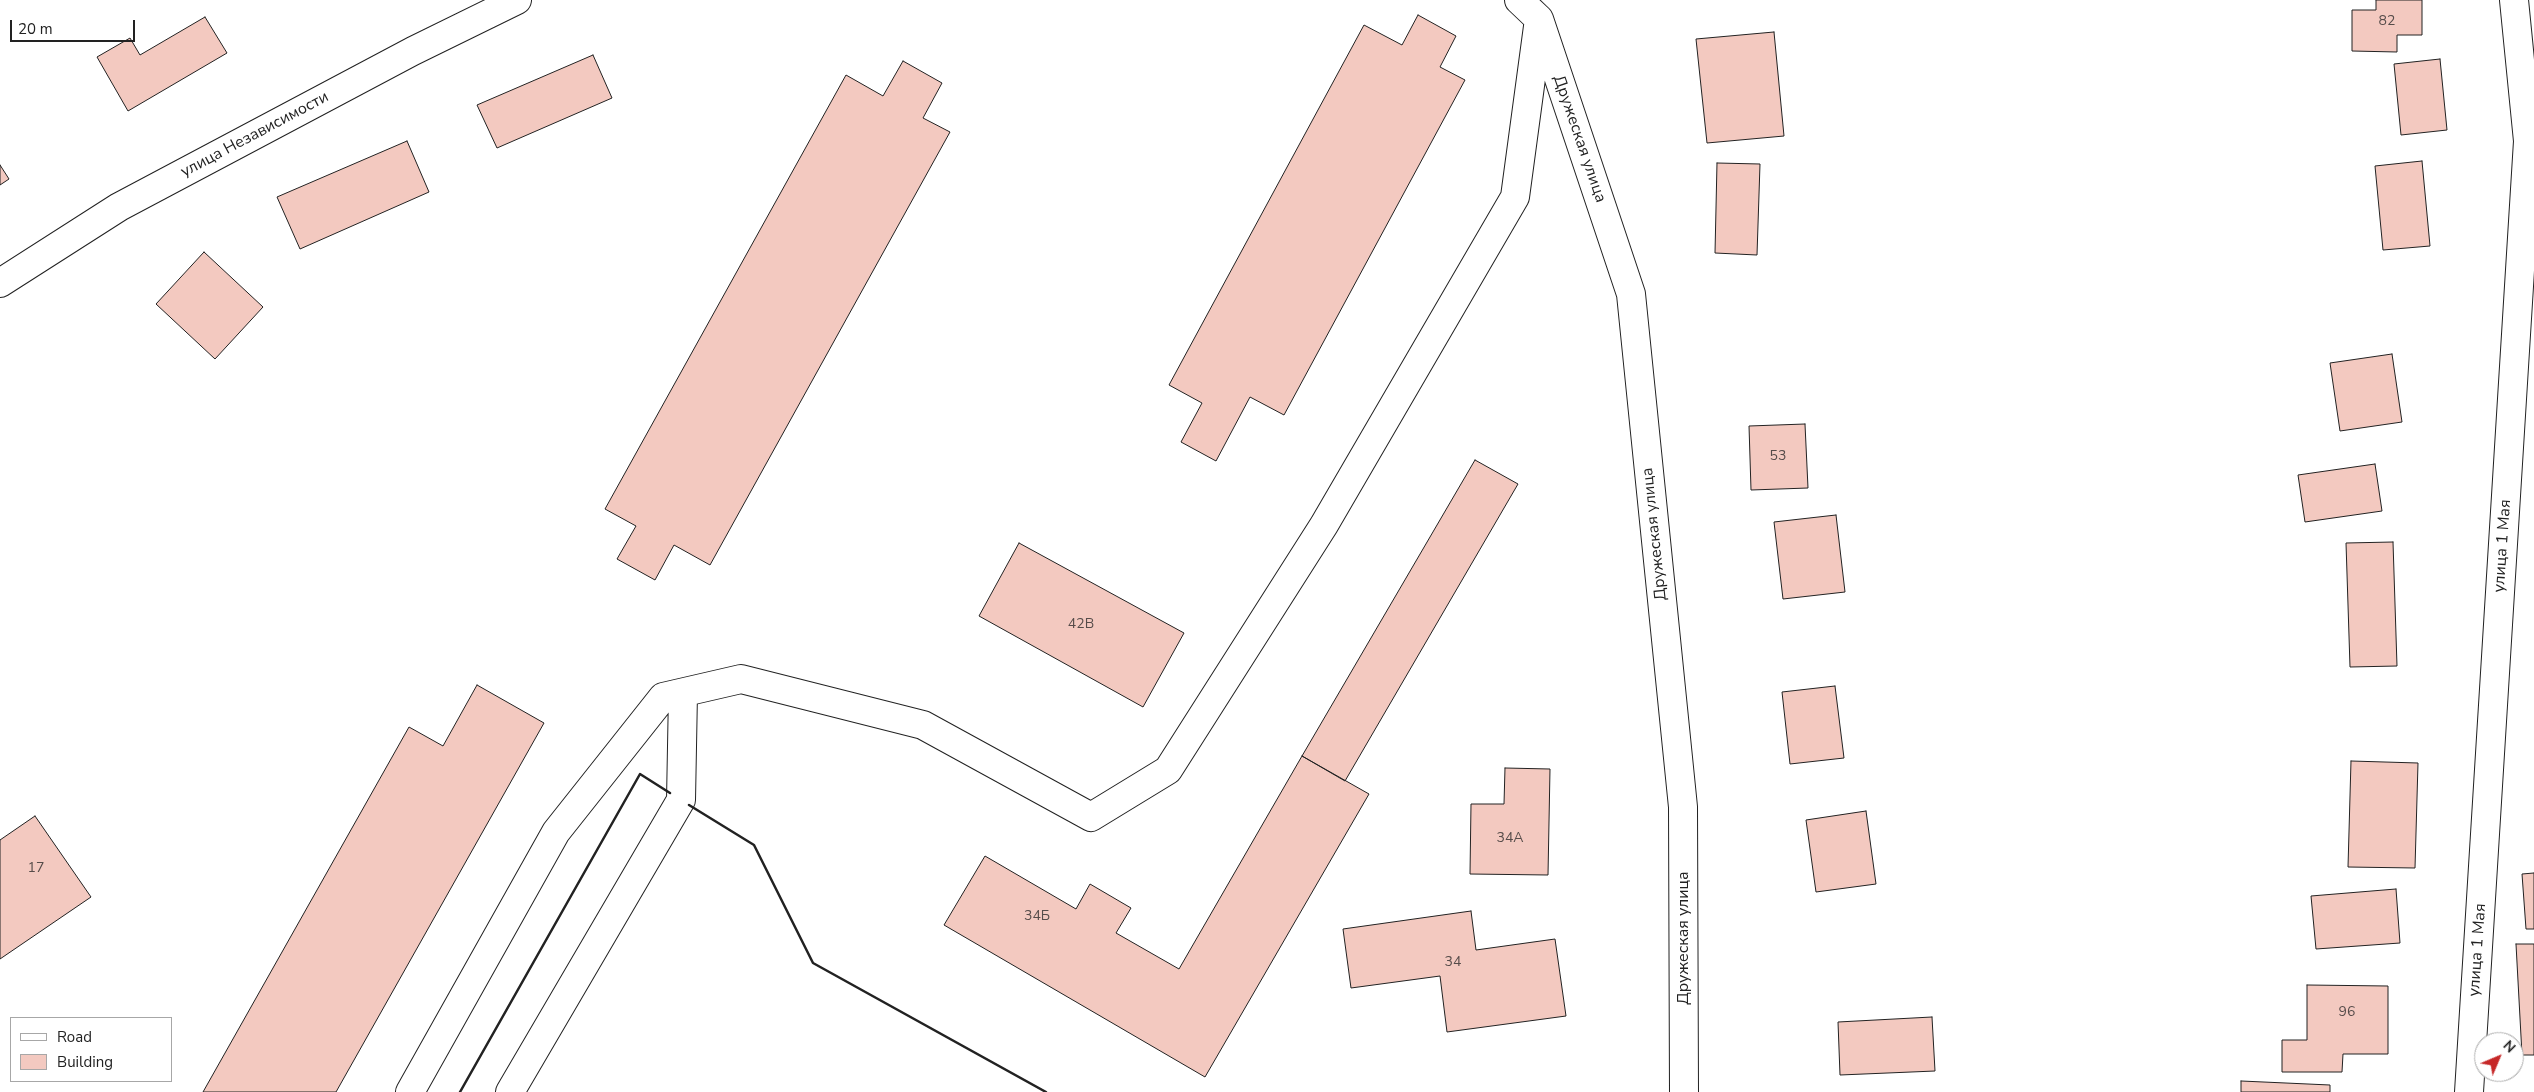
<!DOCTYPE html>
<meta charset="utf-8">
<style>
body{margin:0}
#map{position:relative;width:2534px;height:1092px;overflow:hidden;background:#fff;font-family:"Nunito Sans",sans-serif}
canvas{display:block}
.legend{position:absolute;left:10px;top:1017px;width:162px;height:65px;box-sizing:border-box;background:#fff;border:1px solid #a7a7a7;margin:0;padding:6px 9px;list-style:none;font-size:15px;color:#222}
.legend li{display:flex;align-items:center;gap:10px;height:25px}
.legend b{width:25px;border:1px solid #a7a7a7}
.north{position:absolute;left:2474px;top:1032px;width:50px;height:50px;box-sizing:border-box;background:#fff;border:1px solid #a7a7a7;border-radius:50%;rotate:45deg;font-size:14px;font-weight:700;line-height:20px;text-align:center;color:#222}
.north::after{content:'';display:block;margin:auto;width:18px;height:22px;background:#c62828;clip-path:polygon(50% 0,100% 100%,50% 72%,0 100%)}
.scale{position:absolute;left:10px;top:20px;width:125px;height:22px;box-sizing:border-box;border:2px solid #222;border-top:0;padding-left:6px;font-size:15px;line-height:18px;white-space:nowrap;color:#222;-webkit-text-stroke:4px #fff;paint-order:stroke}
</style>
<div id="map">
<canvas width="2534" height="1092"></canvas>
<ul class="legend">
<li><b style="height:6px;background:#fff"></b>Road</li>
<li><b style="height:14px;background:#f3c9c0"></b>Building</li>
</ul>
<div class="north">N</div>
<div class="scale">20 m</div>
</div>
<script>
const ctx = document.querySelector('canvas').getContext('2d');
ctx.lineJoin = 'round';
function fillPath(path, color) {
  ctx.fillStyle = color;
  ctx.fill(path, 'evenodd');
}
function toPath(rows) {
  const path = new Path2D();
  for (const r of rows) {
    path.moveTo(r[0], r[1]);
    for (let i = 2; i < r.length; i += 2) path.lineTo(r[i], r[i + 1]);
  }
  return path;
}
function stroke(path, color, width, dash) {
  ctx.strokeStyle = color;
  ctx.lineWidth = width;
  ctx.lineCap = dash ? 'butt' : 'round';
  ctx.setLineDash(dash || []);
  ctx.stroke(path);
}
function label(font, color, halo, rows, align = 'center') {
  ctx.font = font + ' "Nunito Sans",sans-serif';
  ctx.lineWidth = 4;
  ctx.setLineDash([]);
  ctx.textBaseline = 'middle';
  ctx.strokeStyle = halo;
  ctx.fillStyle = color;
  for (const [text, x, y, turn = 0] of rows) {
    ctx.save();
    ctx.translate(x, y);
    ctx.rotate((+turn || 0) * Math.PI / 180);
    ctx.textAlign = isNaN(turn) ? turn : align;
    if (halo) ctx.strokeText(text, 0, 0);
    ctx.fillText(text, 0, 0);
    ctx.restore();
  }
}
const building = toPath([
 [2376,0,2422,0,2422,35,2397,35,2397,52,2352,51,2352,10,2376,10,2376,0],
 [1418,15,1456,36,1440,67,1465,80,1284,415,1250,397,1216,461,1181,442,1202,403,1169,385,1364,25,1402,45,1418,15],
 [205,17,227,53,128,111,97,57,130,38,140,55,205,17],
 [1774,32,1784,136,1707,143,1696,39,1774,32],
 [593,55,612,98,497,148,477,105,593,55],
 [2440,59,2447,130,2401,135,2394,64,2440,59],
 [903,61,942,83,923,118,950,132,710,565,674,545,655,580,617,559,636,526,605,509,846,75,883,96,903,61],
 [407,141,429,192,300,249,277,197,407,141],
 [2422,161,2430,246,2383,250,2375,166,2422,161],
 [1717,163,1760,164,1757,255,1715,253,1717,163],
 [0,165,9,179,0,185,0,165],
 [204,252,263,307,215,359,156,304,204,252],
 [2392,354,2402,422,2340,431,2330,363,2392,354],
 [1805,424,1808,488,1751,490,1749,426,1805,424],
 [1475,460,1518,484,1345,781,1302,756,1475,460],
 [2375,464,2382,511,2305,522,2298,475,2375,464],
 [1836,515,1845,592,1783,599,1774,522,1836,515],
 [2393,542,2397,666,2350,667,2346,543,2393,542],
 [1019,543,1184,633,1143,707,979,616,1019,543],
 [477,685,544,723,336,1092,203,1092,409,727,443,746,477,685],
 [1835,686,1844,758,1790,764,1782,692,1835,686],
 [1302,756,1369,794,1205,1077,944,925,985,856,1076,909,1090,884,1131,908,1116,933,1179,969,1302,756],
 [2351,761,2418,763,2415,868,2348,867,2351,761],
 [1505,768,1550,769,1548,875,1470,874,1471,804,1504,804,1505,768],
 [1866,811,1876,884,1816,892,1806,820,1866,811],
 [35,816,91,897,0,959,0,840,35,816],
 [2534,873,2534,929,2526,929,2522,874,2534,873],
 [2396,889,2400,943,2316,949,2311,896,2396,889],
 [1471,911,1476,950,1555,939,1566,1016,1447,1032,1440,976,1351,988,1343,929,1471,911],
 [2516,944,2534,944,2534,1055,2522,1055,2516,944],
 [2307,985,2388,986,2388,1054,2343,1054,2342,1072,2282,1072,2282,1040,2307,1040,2307,985],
 [1932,1017,1935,1071,1840,1075,1838,1022,1932,1017],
 [2241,1081,2330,1085,2330,1092,2241,1092,2241,1081]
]);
fillPath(building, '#f3c9c0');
stroke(building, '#222', 1);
const minor = toPath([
 [1519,0,1539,19,1631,294,1683,807,1684,1092],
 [0,283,119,207,413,51,517,0],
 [410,1092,556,832,663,697,741,679,923,725,1091,817,1168,770,1324,525,1515,197,1539,19],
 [510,1092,681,800,683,693],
 [2469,1092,2528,141,2514,0]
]);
stroke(minor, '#222', 30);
stroke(minor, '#fff', 28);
stroke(toPath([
 [689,805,754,845,813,963,1046,1092],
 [460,1092,640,774,670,793]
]), '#222', 2.5);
label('14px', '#564c4a', null, [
 ["82",2387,22],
 ["53",1778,457],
 ["42В",1081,625],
 ["34А",1510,839],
 ["17",36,869],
 ["34Б",1037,917],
 ["34",1453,963],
 ["96",2347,1013]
]);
label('16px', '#222', '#fff', [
 ["улица Независимости",255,135,-28],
 ["Дружеская улица",1579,139,71],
 ["Дружеская улица",1655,534,-96],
 ["улица 1 Мая",2503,546,-86],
 ["Дружеская улица",1684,938,-90],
 ["улица 1 Мая",2478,950,-86]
]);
</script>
